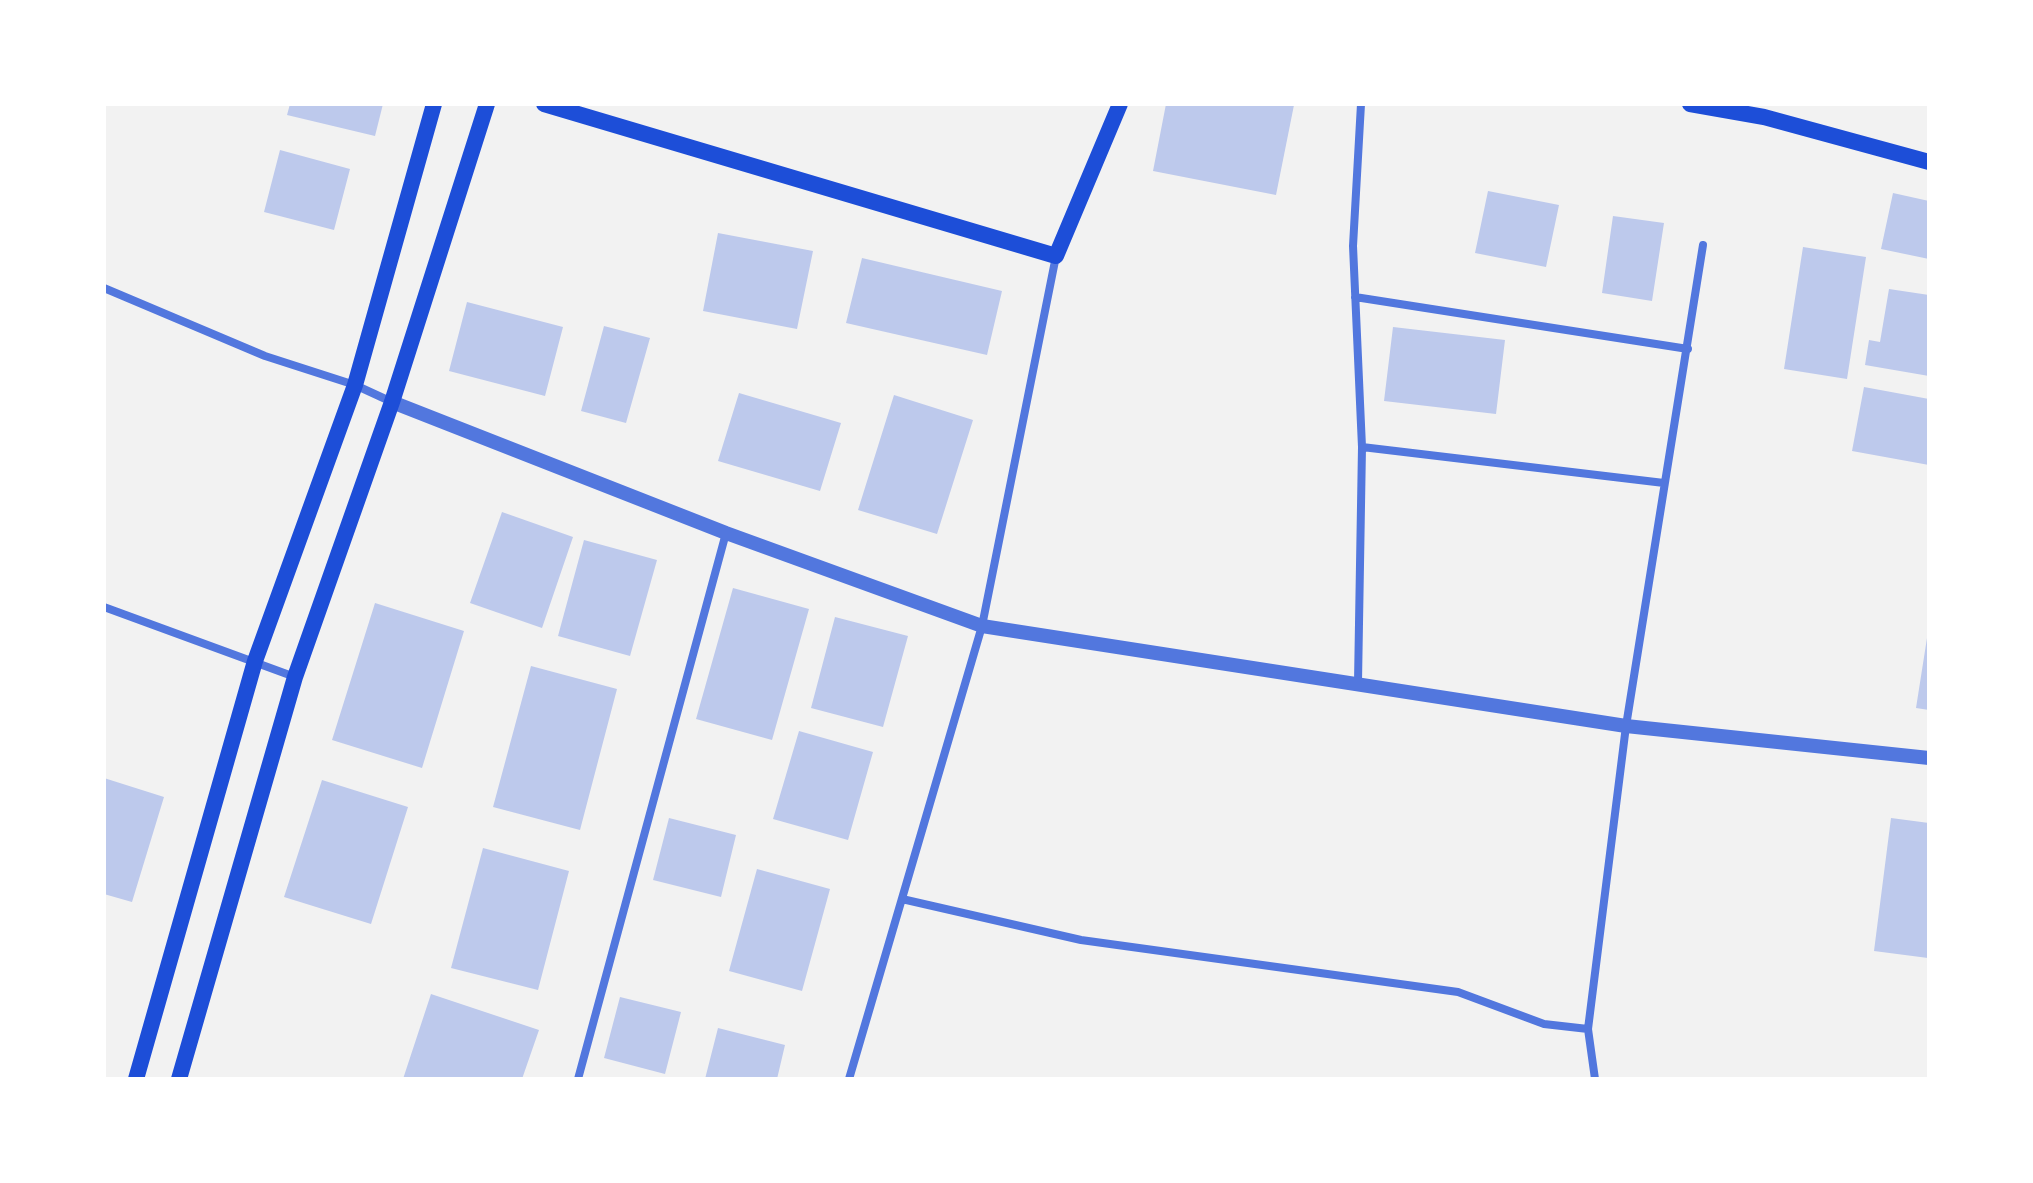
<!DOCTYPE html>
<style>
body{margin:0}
#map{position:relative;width:2033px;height:1183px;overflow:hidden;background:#f2f2f2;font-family:"DejaVu Sans",sans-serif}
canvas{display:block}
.frame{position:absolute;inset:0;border:106px solid #fff;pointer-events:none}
</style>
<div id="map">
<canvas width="2033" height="1183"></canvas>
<div class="frame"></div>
</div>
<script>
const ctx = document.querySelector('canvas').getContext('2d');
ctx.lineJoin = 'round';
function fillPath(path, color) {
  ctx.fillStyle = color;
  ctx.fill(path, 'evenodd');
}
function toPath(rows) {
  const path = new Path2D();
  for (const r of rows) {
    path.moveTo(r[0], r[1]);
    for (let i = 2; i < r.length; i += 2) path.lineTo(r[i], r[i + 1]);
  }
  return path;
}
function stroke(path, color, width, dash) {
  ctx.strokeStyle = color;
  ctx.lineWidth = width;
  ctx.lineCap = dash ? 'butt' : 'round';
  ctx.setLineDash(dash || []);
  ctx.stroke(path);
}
fillPath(toPath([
 [290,104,383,104,375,136,287,115],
 [1166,104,1294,105,1276,195,1153,171],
 [280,150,350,169,334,230,264,212],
 [1488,191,1559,205,1546,267,1475,253],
 [1893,193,1929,201,1929,259,1881,249],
 [1613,216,1664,223,1652,301,1602,293],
 [718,233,813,251,797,329,703,311],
 [1803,247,1866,257,1847,379,1784,369],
 [862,258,1002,291,987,355,846,323],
 [1889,289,1929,295,1929,376,1865,365,1869,340,1880,342],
 [467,302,563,327,545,396,449,371],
 [604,326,650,338,626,423,581,411],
 [1393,327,1505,340,1496,414,1384,401],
 [1864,387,1929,399,1929,465,1852,451],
 [739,393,841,423,820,491,718,461],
 [894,395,973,420,937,534,858,510],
 [502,512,573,537,542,628,470,603],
 [584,540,657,560,630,656,558,636],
 [733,588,809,609,772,740,696,719],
 [375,603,464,631,422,768,332,740],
 [835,617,908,636,883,727,811,708],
 [1927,638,1929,639,1929,710,1916,708],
 [531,666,617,689,580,830,493,807],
 [799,731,873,752,848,840,773,819],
 [104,778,164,797,132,902,104,894],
 [322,780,408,807,371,924,284,897],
 [669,818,736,835,721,897,653,880],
 [1891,818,1929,823,1928,958,1874,951],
 [483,848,569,871,538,990,451,968],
 [757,869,830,889,802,991,729,971],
 [431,994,539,1030,522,1079,403,1079],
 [620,997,681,1012,665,1074,604,1058],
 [718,1028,785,1045,777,1079,705,1079]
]), '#bdc9ec');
stroke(toPath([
 [104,288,265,356,355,385,392,402],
 [1355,297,1688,349],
 [1362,447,1664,483],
 [104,607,295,677],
 [1358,682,1362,447,1353,246,1361,104],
 [902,899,1081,940,1458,992,1544,1024,1588,1029],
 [578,1079,726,533],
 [849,1079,982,626,1056,256],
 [1595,1079,1588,1029,1626,726,1703,245]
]), '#5277de', 8);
stroke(toPath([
 [392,402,726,533,982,626,1626,726,1929,758]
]), '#5277de', 14);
stroke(toPath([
 [544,104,1056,256,1120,104],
 [1690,104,1764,117,1929,162],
 [136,1079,255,661,355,385,434,104],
 [179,1079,295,677,392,402,487,104]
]), '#1d4ed8', 16);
</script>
